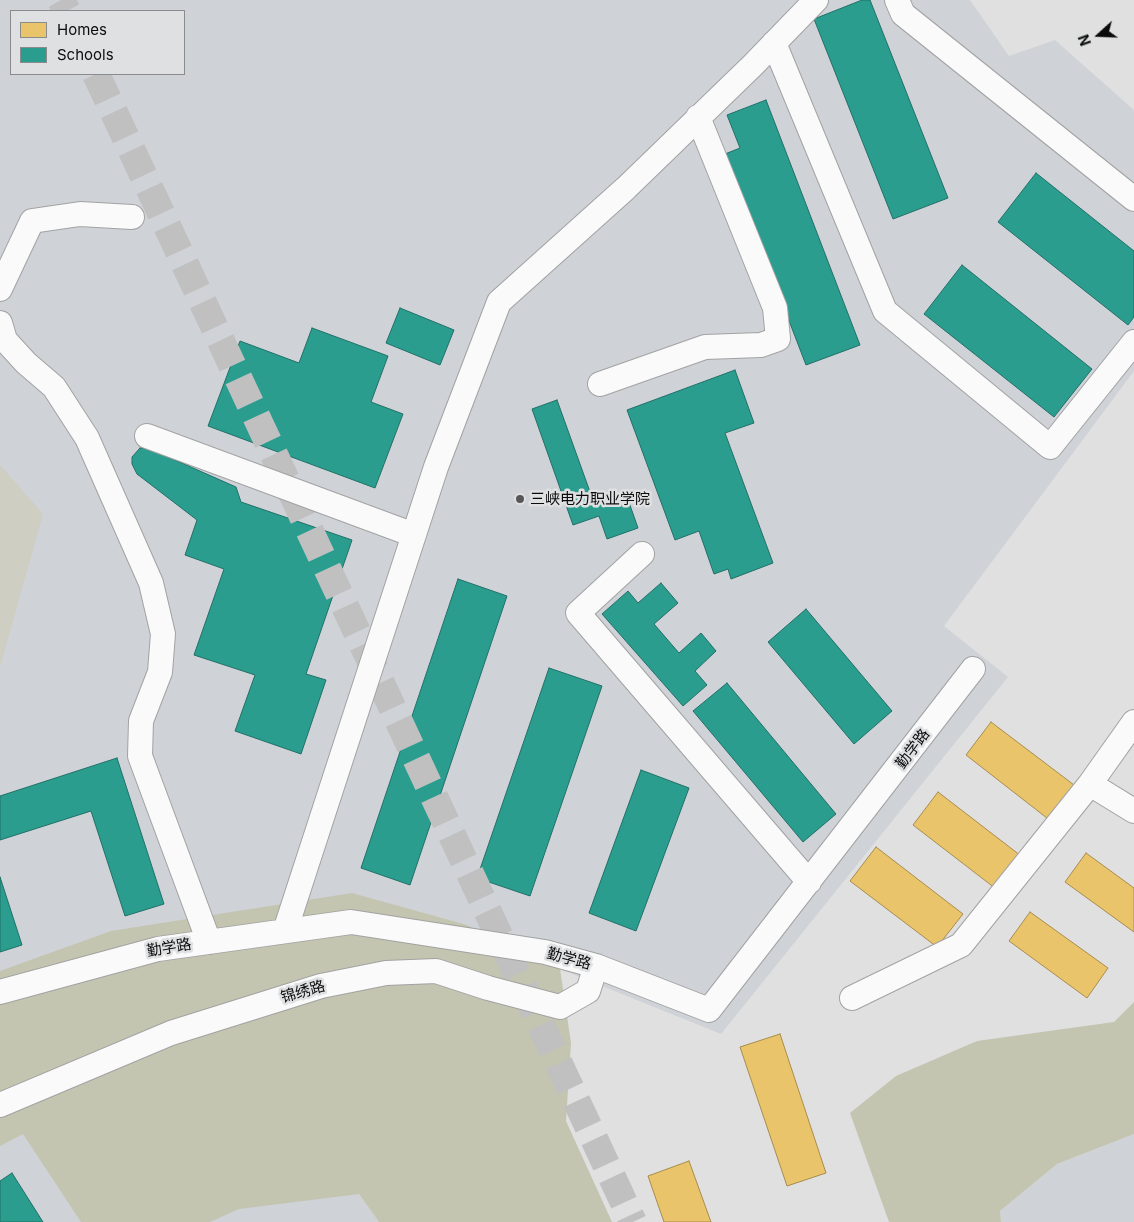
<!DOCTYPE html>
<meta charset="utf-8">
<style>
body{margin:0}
#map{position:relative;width:1134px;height:1222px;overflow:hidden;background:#e0e0e0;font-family:Inter,sans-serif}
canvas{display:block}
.legend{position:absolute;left:10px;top:10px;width:175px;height:65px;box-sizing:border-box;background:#dfe0e1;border:1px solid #8a8b8c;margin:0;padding:6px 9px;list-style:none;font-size:15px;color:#0b0b0c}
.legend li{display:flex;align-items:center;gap:10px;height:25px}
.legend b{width:25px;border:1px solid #8a8b8c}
.north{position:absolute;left:1074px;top:10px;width:50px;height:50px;-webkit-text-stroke:4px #dfe0e1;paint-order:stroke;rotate:250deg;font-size:14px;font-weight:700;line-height:20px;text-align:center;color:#0b0b0c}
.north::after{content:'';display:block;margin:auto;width:18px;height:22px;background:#0b0b0c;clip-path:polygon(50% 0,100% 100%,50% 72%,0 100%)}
</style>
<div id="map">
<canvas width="1134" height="1222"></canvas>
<ul class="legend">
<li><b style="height:14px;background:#e9c46a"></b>Homes</li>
<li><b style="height:14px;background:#2a9d8f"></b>Schools</li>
</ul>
<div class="north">N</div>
</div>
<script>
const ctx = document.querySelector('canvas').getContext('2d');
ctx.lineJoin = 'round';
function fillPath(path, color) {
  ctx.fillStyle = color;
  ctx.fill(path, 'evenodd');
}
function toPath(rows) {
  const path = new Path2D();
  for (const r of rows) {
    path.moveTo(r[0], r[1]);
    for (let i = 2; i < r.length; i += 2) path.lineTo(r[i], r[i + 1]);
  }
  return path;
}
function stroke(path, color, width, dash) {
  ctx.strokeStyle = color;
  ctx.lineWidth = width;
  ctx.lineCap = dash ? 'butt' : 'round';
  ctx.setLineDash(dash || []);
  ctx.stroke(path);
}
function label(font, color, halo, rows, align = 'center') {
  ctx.font = font + ' Inter,"Noto Sans SC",sans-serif';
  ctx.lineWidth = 5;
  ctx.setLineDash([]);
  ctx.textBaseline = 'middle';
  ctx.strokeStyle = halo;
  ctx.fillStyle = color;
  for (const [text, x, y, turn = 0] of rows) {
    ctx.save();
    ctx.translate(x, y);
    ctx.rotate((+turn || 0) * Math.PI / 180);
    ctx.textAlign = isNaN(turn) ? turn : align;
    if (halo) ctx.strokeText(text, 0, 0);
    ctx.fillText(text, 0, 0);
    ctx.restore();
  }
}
fillPath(toPath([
 [0,0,970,0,1009,56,1055,40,1134,110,1134,371,944,626,1008,677,721,1034,560,969,359,1194,379,1222,0,1222],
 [11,11,184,11,184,74,11,74],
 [1134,1134,1134,1222,1001,1222,1000,1211,1057,1164]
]), '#cfd2d7');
fillPath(toPath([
 [0,465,43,514,0,667]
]), '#cecec2');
fillPath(toPath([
 [352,893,467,925,560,969,571,1043,566,1121,612,1222,379,1222,359,1194,239,1209,210,1222,81,1222,23,1134,0,1146,0,971,111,931],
 [1134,1002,1134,1134,1057,1164,1000,1211,1001,1222,889,1222,850,1113,896,1076,977,1041,1114,1022]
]), '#c3c5b0');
const homes = toPath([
 [991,722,1078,788,1052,822,966,755,991,722],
 [938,792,1025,859,1000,892,913,825,938,792],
 [876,847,963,914,937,947,850,881,876,847],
 [1086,853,1134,888,1134,932,1065,882,1086,853],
 [1030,912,1108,968,1087,998,1009,941,1030,912],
 [780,1034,826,1173,787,1186,740,1047,780,1034],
 [689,1161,711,1222,664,1222,648,1176,689,1161]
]);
fillPath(homes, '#e9c46a');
stroke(homes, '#a68c4e', 1);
const schools = toPath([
 [862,0,870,0,948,198,893,219,814,19,862,0],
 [766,100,860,345,806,365,725,154,740,148,727,115,766,100],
 [1036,173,1134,251,1134,317,1128,325,998,222,1036,173],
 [962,265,1092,369,1054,417,924,314,962,265],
 [400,308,454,330,440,365,386,343,400,308],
 [312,328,388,356,371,402,403,414,375,488,208,426,240,341,299,363,312,328],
 [735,370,754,423,725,433,773,563,731,579,728,569,714,574,699,531,675,540,627,410,735,370],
 [557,400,594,503,625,491,638,528,607,539,599,516,573,525,532,409,557,400],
 [140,448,150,449,236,487,241,502,352,540,306,674,326,680,301,754,235,731,255,675,194,655,224,569,185,555,197,520,137,474,132,464,132,457,140,448],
 [458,579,507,596,410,885,361,868,458,579],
 [661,583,678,603,654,624,679,653,701,633,716,651,695,671,707,685,683,706,602,614,628,591,638,603,661,583],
 [806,609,892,711,854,744,768,642,806,609],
 [549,668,602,686,530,896,477,878,549,668],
 [727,683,836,814,803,842,693,711,727,683],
 [117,758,164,904,125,916,91,811,0,840,0,796,117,758],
 [641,770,689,788,636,931,589,913,641,770],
 [0,877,22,945,0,952,0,877],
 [12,1173,43,1222,0,1222,0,1181,12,1173]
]);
fillPath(schools, '#2a9d8f');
stroke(schools, '#217168', 1);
stroke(toPath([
 [61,0,67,11],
 [96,74,633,1222]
]), '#c0c0c0', 28, [28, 14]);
const minor = toPath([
 [897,0,903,14,1134,199],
 [774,43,885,311,1050,447,1134,342],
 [0,289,32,221,80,214,132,217],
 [0,323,5,340,26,363,54,387,87,438,151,583,163,634,160,672,141,721,140,756,209,942],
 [600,384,705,347,761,345,778,339,775,308,698,117],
 [147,436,414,535],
 [642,554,578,613,809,882],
 [1090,784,1134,811],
 [285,931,436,467,499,302,626,188,753,65,816,0],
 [0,992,158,949,351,922,545,952,596,966,709,1010,973,669],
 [852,998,961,945,1090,784,1134,722],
 [0,1105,171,1033,321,986,386,973,436,971,488,988,560,1007,588,991,596,966]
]);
stroke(minor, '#a2a2a2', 26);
stroke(minor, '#fafafa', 24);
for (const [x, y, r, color] of [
 [520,499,5,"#565656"]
]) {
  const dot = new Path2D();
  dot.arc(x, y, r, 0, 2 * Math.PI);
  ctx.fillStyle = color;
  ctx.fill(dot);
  stroke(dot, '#dfe0e1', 2);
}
label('15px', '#0b0b0c', '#dfe0e1', [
 ["三峡电力职业学院",530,499]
], 'left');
label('15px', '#0b0b0c', '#dfe0e1', [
 ["勤学路",913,749,-53],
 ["勤学路",169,948,-10],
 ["勤学路",569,959,15],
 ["锦绣路",303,992,-16]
]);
</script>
